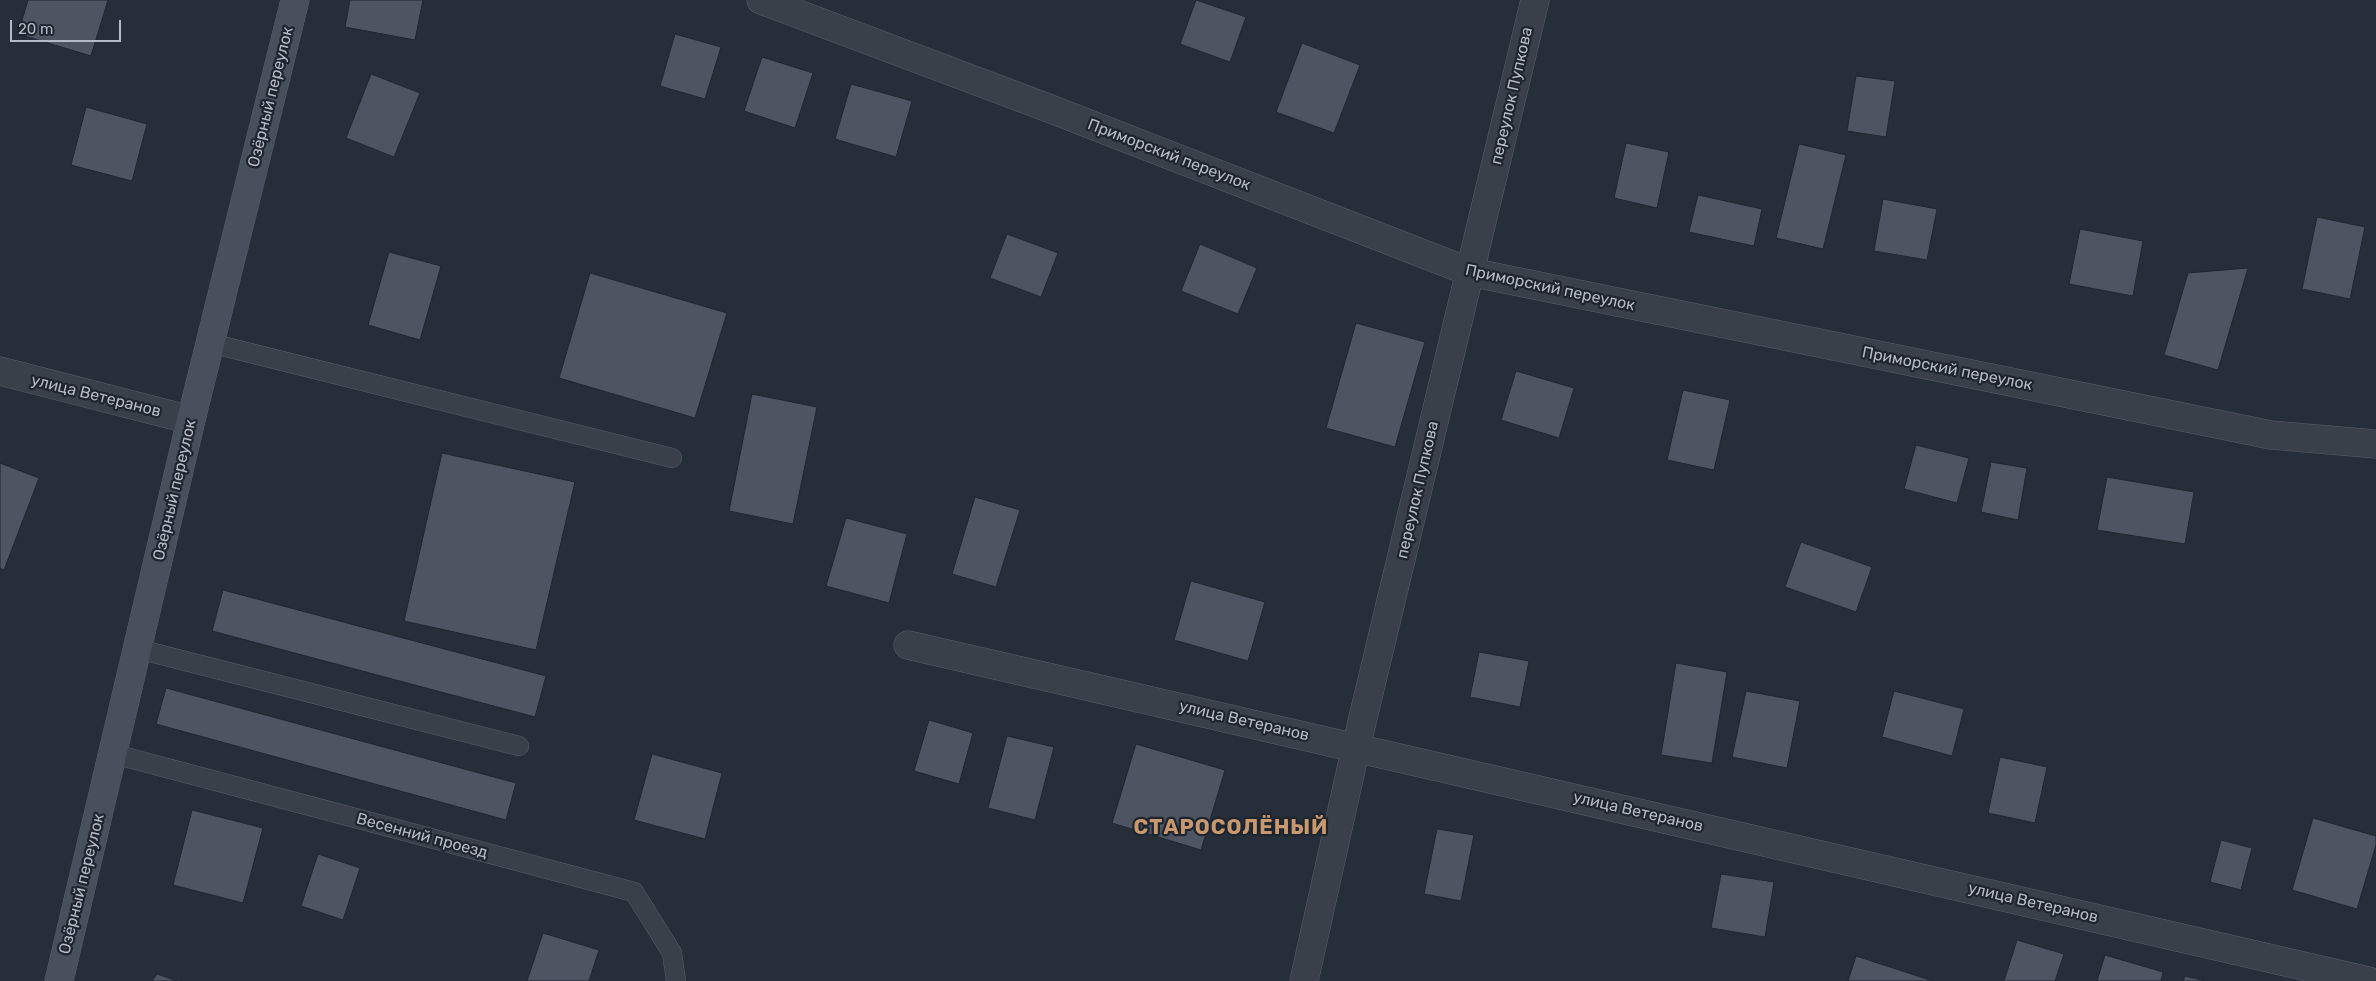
<!DOCTYPE html>
<meta charset="utf-8">
<style>
body{margin:0}
#map{position:relative;width:2376px;height:981px;overflow:hidden;background:#262e3a;font-family:Rubik,sans-serif}
canvas{display:block}
.scale{position:absolute;left:10px;top:20px;width:111px;height:22px;box-sizing:border-box;border:2px solid #b5bbc6;border-top:0;padding-left:6px;font-size:15px;line-height:18px;white-space:nowrap;color:#b5bbc6;-webkit-text-stroke:4px #1f252f;paint-order:stroke}
</style>
<div id="map">
<canvas width="2376" height="981"></canvas>
<div class="scale">20 m</div>
</div>
<script>
const ctx = document.querySelector('canvas').getContext('2d');
ctx.lineJoin = 'round';
function fillPath(path, color) {
  ctx.fillStyle = color;
  ctx.fill(path, 'evenodd');
}
function toPath(rows) {
  const path = new Path2D();
  for (const r of rows) {
    path.moveTo(r[0], r[1]);
    for (let i = 2; i < r.length; i += 2) path.lineTo(r[i], r[i + 1]);
  }
  return path;
}
function stroke(path, color, width, dash) {
  ctx.strokeStyle = color;
  ctx.lineWidth = width;
  ctx.lineCap = dash ? 'butt' : 'round';
  ctx.setLineDash(dash || []);
  ctx.stroke(path);
}
function label(font, color, halo, rows, align = 'center') {
  ctx.font = font + ' Rubik,sans-serif';
  ctx.lineWidth = 4.5;
  ctx.setLineDash([]);
  ctx.textBaseline = 'middle';
  ctx.strokeStyle = halo;
  ctx.fillStyle = color;
  for (const [text, x, y, turn = 0] of rows) {
    ctx.save();
    ctx.translate(x, y);
    ctx.rotate((+turn || 0) * Math.PI / 180);
    ctx.textAlign = isNaN(turn) ? turn : align;
    if (halo) ctx.strokeText(text, 0, 0);
    ctx.fillText(text, 0, 0);
    ctx.restore();
  }
}
const building = toPath([
 [28,0,108,0,91,56,18,34,28,0],
 [350,0,423,0,415,40,345,27,350,0],
 [1196,0,1246,17,1230,62,1180,44,1196,0],
 [675,34,721,47,705,99,660,86,675,34],
 [1302,43,1360,65,1334,133,1276,112,1302,43],
 [762,57,813,73,795,128,744,111,762,57],
 [371,74,420,93,394,157,346,138,371,74],
 [1856,76,1895,81,1886,137,1847,131,1856,76],
 [851,84,912,101,896,157,835,139,851,84],
 [86,107,147,124,132,181,71,165,86,107],
 [1626,143,1669,152,1657,208,1614,198,1626,143],
 [1799,144,1846,155,1823,249,1776,238,1799,144],
 [1698,195,1762,209,1754,246,1689,232,1698,195],
 [1883,199,1937,209,1927,260,1874,251,1883,199],
 [2317,217,2365,227,2350,299,2302,289,2317,217],
 [2080,229,2143,241,2133,296,2069,284,2080,229],
 [1007,234,1058,253,1041,297,990,278,1007,234],
 [1200,244,1257,268,1238,314,1181,291,1200,244],
 [389,252,441,266,420,340,368,325,389,252],
 [2248,268,2218,370,2164,355,2188,273,2248,268],
 [590,273,727,313,695,418,559,378,590,273],
 [1356,323,1425,342,1395,447,1326,428,1356,323],
 [1516,371,1574,388,1559,438,1501,420,1516,371],
 [1683,390,1730,400,1714,470,1667,460,1683,390],
 [752,394,817,407,793,524,729,511,752,394],
 [1916,445,1969,458,1957,503,1904,489,1916,445],
 [442,453,575,482,536,650,404,621,442,453],
 [1991,462,2027,468,2018,520,1981,512,1991,462],
 [0,463,39,478,4,570,0,568,0,463],
 [2107,477,2194,492,2185,544,2097,530,2107,477],
 [975,497,1020,510,996,587,952,574,975,497],
 [846,518,907,534,889,603,826,586,846,518],
 [1801,542,1872,567,1856,612,1785,587,1801,542],
 [1191,581,1265,602,1248,661,1174,640,1191,581],
 [223,590,546,676,535,717,212,631,223,590],
 [1479,652,1529,661,1520,707,1470,697,1479,652],
 [1676,663,1727,672,1712,763,1661,755,1676,663],
 [166,688,516,783,506,820,156,724,166,688],
 [1746,691,1800,701,1787,768,1732,757,1746,691],
 [1894,691,1964,709,1952,756,1882,737,1894,691],
 [929,720,973,733,959,784,914,771,929,720],
 [1007,736,1054,747,1035,820,988,808,1007,736],
 [1136,744,1225,770,1201,850,1112,823,1136,744],
 [652,754,722,773,705,839,634,820,652,754],
 [2000,757,2047,767,2035,823,1988,813,2000,757],
 [192,810,263,828,243,903,173,885,192,810],
 [2313,818,2376,836,2376,845,2357,909,2292,890,2313,818],
 [1437,829,1474,835,1461,901,1424,894,1437,829],
 [2221,840,2252,848,2241,890,2210,882,2221,840],
 [318,854,360,868,343,920,301,906,318,854],
 [1721,874,1774,882,1765,937,1711,928,1721,874],
 [543,933,599,950,589,981,527,981,543,933],
 [2017,940,2064,954,2055,981,2004,981,2017,940],
 [2105,955,2163,972,2161,981,2097,981,2105,955],
 [1856,956,1933,981,1848,981,1856,956],
 [157,974,177,981,152,981,157,974],
 [2185,976,2206,981,2183,981,2185,976]
]);
fillPath(building, '#4d5563');
stroke(building, '#212731', 1);
const lane = toPath([
 [210,343,672,458],
 [138,649,519,746],
 [114,754,634,892,672,953,676,981]
]);
const street = toPath([
 [761,0,1043,106,1470,272,2271,435,2376,444],
 [0,371,191,420],
 [908,645,2368,981],
 [1304,981,1356,747,1535,0]
]);
const secondary = toPath([
 [59,981,191,420,295,0]
]);
stroke(lane, '#585e68', 20);
stroke(street, '#585e68', 29);
stroke(secondary, '#585e68', 29);
stroke(lane, '#3a404a', 19);
stroke(street, '#3a404a', 28);
stroke(secondary, '#484f5d', 28);
label('16px', '#b5bbc6', '#1f252f', [
 ["переулок Пупкова",1512,96,-77],
 ["Озёрный переулок",271,97,-76],
 ["Приморский переулок",1169,155,21],
 ["Приморский переулок",1550,288,12],
 ["Приморский переулок",1947,369,11],
 ["улица Ветеранов",96,396,14],
 ["Озёрный переулок",175,490,-77],
 ["переулок Пупкова",1418,490,-77],
 ["улица Ветеранов",1244,721,13],
 ["улица Ветеранов",1638,812,13],
 ["Весенний проезд",422,836,15],
 ["Озёрный переулок",82,884,-76],
 ["улица Ветеранов",2033,903,13]
]);
ctx.letterSpacing = '1px';
label('bold 21px', '#c8986e', '#1f252f', [
 ["СТАРОCОЛЁНЫЙ",1231,828]
]);
ctx.letterSpacing = '0px';
</script>
